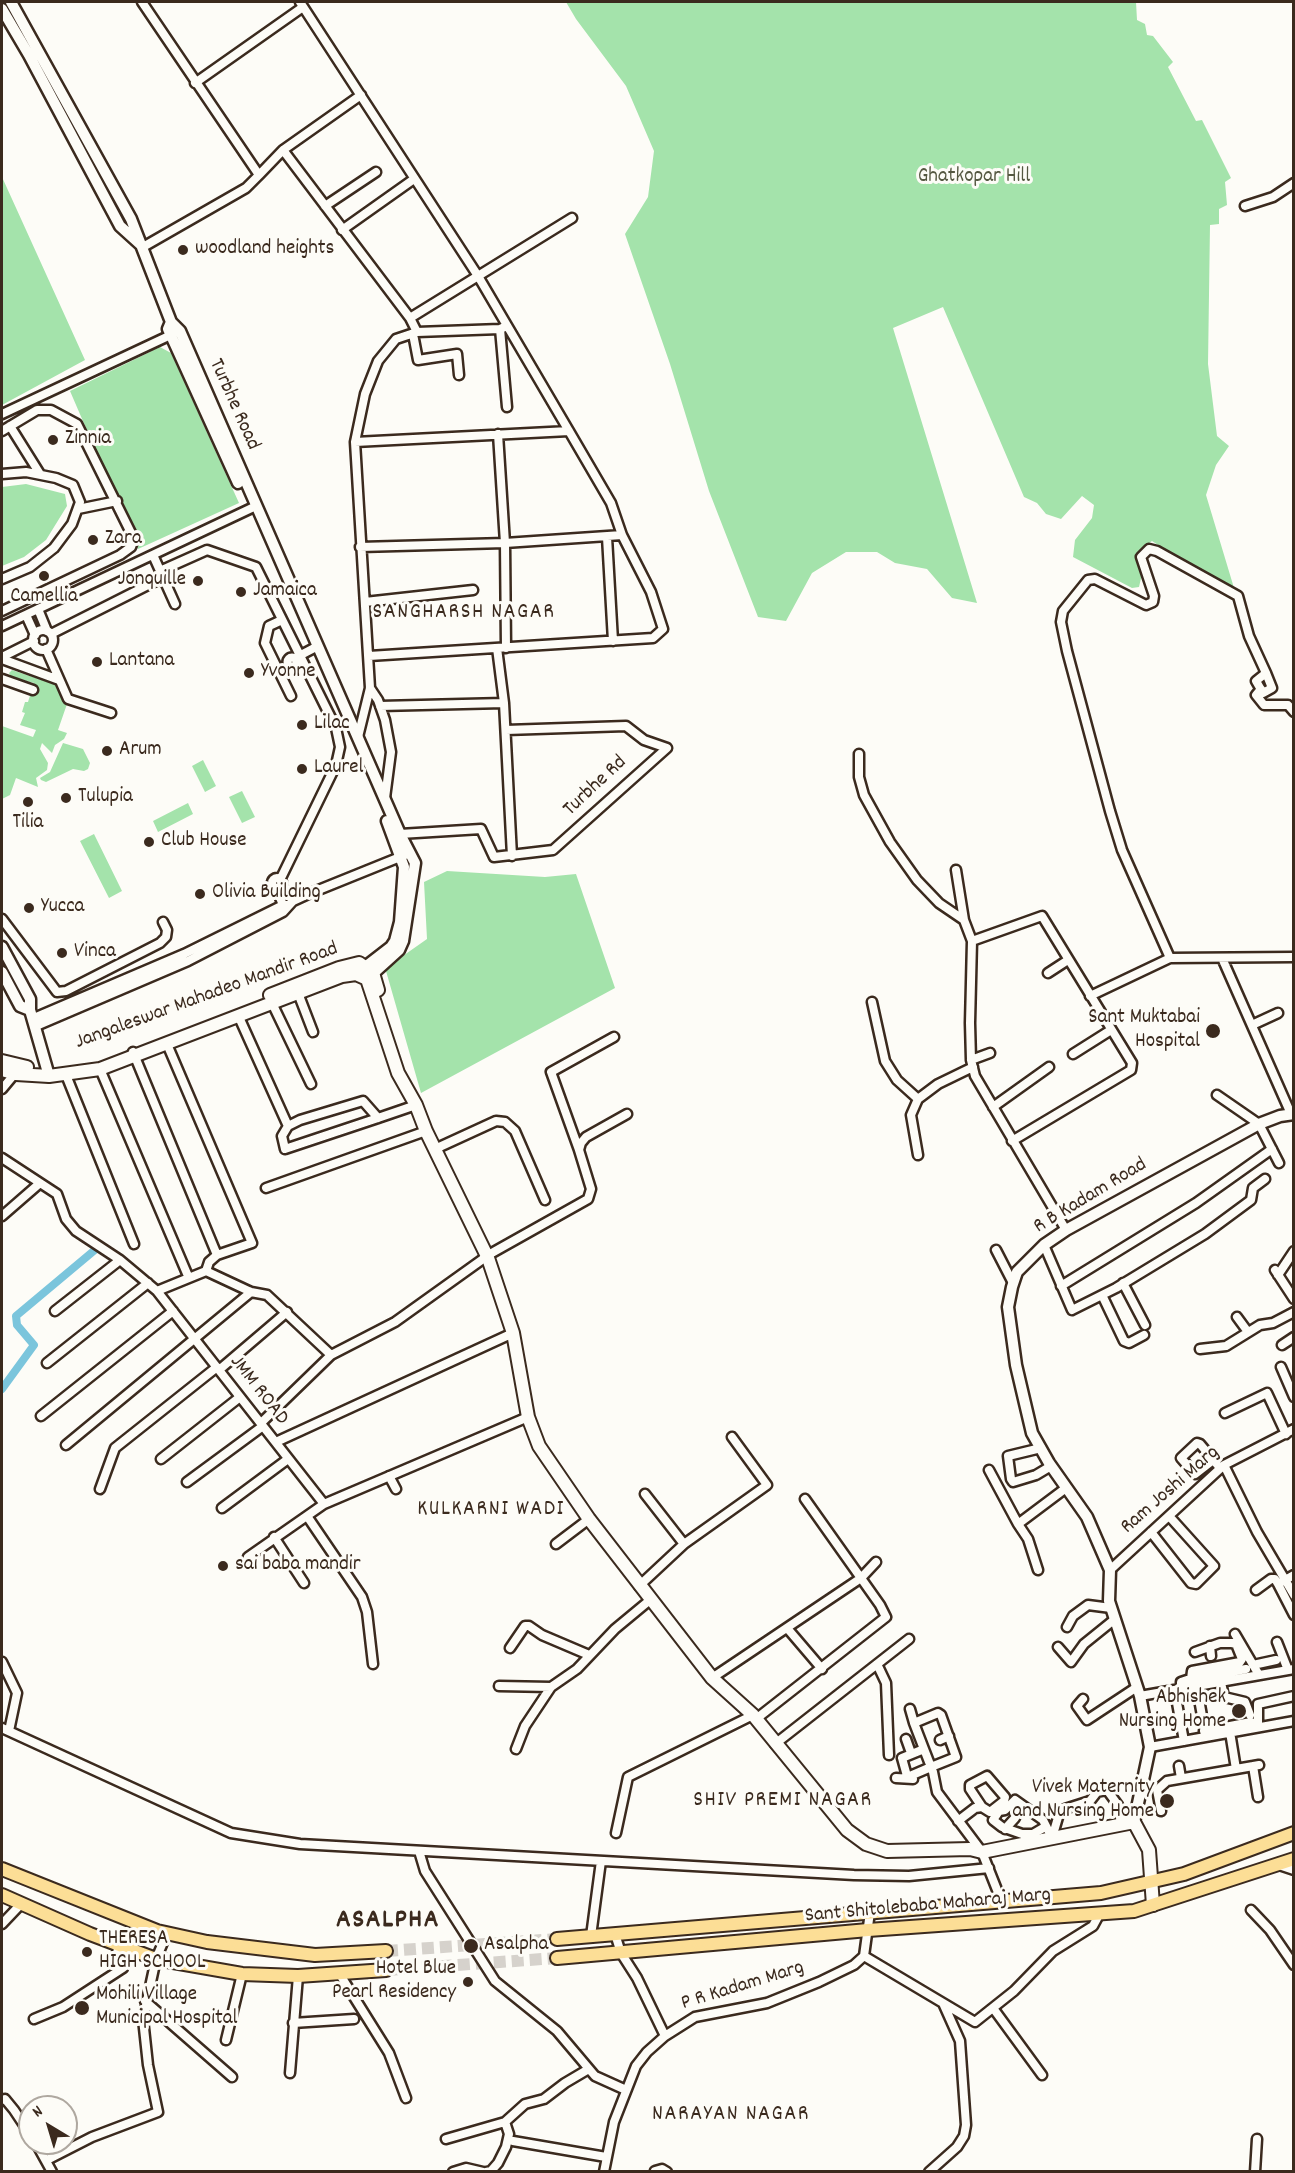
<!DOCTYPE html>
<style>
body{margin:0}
#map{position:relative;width:1295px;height:2173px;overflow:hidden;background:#fdfcf7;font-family:Dekko,sans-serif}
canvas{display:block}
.frame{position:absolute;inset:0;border:3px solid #3b2a1e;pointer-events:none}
.north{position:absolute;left:18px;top:2095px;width:60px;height:60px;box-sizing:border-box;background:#fdfcf7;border:2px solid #afa8a0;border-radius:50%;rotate:322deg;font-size:16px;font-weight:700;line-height:24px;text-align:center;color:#3b2a1e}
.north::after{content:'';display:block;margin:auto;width:21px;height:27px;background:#3b2a1e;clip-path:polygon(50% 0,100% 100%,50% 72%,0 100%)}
</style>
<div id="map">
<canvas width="1295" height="2173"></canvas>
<div class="frame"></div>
<div class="north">N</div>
</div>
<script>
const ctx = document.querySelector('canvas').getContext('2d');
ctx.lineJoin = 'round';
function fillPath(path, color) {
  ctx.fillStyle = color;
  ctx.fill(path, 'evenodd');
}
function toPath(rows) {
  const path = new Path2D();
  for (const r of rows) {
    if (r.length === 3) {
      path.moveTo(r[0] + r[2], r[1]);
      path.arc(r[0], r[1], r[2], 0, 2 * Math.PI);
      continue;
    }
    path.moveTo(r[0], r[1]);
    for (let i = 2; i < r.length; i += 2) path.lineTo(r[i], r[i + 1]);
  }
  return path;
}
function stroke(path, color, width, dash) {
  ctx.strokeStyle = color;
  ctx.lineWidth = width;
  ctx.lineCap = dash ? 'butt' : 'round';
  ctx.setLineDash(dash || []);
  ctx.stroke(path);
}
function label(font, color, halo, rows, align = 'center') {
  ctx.font = font + ' Dekko,sans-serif';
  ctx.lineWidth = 6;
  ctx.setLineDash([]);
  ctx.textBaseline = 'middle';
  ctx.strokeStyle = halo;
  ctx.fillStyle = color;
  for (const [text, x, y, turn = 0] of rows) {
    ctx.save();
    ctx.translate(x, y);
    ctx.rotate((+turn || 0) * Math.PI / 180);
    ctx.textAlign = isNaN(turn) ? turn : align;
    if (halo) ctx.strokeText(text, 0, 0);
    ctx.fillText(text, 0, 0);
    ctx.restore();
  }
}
fillPath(toPath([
 [566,2,1136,2,1137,20,1145,24,1147,35,1153,36,1173,62,1168,67,1196,121,1202,120,1231,178,1225,182,1227,205,1219,209,1219,224,1210,225,1208,364,1217,436,1229,446,1216,465,1206,495,1234,588,1227,591,1152,541,1141,549,1142,574,1139,587,1132,588,1073,557,1075,540,1092,518,1094,505,1082,496,1061,519,1046,514,1037,503,1024,497,943,307,893,328,977,603,952,598,927,569,895,563,877,552,846,552,812,573,786,621,758,617,709,491,670,364,625,234,648,197,654,151,626,86,576,19],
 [2,177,85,360,2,405],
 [160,347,171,353,239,503,138,549,70,391],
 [26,484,65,494,67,506,46,540,24,557,2,566,2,487],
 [12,670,57,685,67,704,58,730,67,733,64,739,55,745,52,753,42,743,40,749,48,763,47,770,36,778,38,787,16,778,10,795,2,799,2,726,33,737,36,730,20,725,25,713,22,712,25,702,28,702,34,683,11,677,9,673],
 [63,743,83,749,90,763,88,769,84,771,73,769,46,782,41,780,40,778,50,772],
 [203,760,216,786,205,792,192,766],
 [242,791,255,817,242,823,229,797],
 [188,803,193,814,158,832,153,821],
 [94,834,122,891,109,898,80,841],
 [447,871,545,877,576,874,615,988,421,1093,386,971,390,965,427,939,424,882]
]), '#a4e3ab');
stroke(toPath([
 [2,1389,34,1345,17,1325,16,1316,96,1249]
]), '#7bc5dc', 8);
stroke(toPath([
 [386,1951,557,1939],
 [386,1970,557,1958]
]), '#d6d2cc', 12, [12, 6]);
const minor = toPath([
 [142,2,259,175,246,188,143,247],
 [300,2,478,276,569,431,611,503,622,535,651,592,663,629,653,638,369,656],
 [195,83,303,7],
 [361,95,283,150,410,318,417,332],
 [259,175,283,150],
 [325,206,376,172],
 [1245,206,1273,197,1294,183],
 [342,230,414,179],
 [410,318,572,218],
 [500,329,507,407],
 [413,334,418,360,457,354,459,375],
 [2,414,175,333],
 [10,426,40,474],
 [2,431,37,410,51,410,77,424,134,539,131,547,120,555,2,611],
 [498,434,505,543,506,648],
 [355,442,569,431],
 [2,474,26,472,56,478,73,485,80,502,72,524,54,548,30,567,2,579],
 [78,509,117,501],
 [607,537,613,641],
 [360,547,505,543,622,535],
 [153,555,175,604],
 [365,602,473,590],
 [38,609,47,631],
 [26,615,35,635],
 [282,620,269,626,265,643,291,696],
 [2,626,256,506],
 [43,640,10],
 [51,634,158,580,160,571,207,550,256,567,336,728,340,747,336,765,280,880],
 [497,648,504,703,512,856],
 [46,649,68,699,111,713],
 [2,657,34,641],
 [297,657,318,646],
 [292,662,4.5],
 [2,659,59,680],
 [2,679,33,690],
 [370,688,378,700,385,720,391,752,385,798],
 [1261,689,1256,695,1264,705,1288,705,1294,712],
 [380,706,504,703],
 [358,737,370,688,355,442,365,394,378,361,396,339,417,332,500,329,507,326],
 [859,754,859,777,864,795,890,842,917,880,939,903,964,920,972,941,970,1023,971,1060,975,1076,1066,1230],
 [400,834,481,829,494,857,553,850,667,748,644,740,626,726,506,730],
 [956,870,964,920],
 [277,883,5],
 [281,885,293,901],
 [276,888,283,905],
 [2,919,57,992,66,991,160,943,166,937,167,930,163,922],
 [972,941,1042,916,1132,1063,1131,1070,1012,1141],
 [1170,958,1122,850,1110,811,1067,651,1061,622,1063,611,1088,580,1095,579,1146,605,1153,602,1154,596,1141,557,1149,549,1157,551,1238,596,1249,636,1266,673,1272,688,1263,693,1256,681,1266,673],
 [1222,958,1291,1114],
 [1048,973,1068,960],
 [298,993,313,1032],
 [1090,996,1170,958,1294,957],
 [872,1002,885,1061,897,1080,918,1099],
 [272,1003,311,1084],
 [238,1015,288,1126],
 [34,1018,184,954,283,905,288,905],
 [1252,1025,1278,1013],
 [36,1026,188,961,283,912,293,901,306,895,405,855],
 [167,1044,252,1243,217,1255],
 [133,1052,217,1255,209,1262,206,1271],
 [1073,1054,1111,1030],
 [971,1060,990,1053],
 [100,1069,188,1276],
 [66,1075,134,1244],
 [2,1089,17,1071],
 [1217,1095,1259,1124,1279,1163],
 [993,1107,1049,1067],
 [378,1118,363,1101,300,1120,288,1126,282,1136,285,1149,378,1118,416,1105],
 [435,1149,496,1121,505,1122,515,1131,545,1200],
 [579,1150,551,1072,614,1037],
 [918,1155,911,1115,918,1099,938,1084,973,1067],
 [2,1158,57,1194,66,1219,76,1231,120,1260,157,1291,324,1504,528,1417],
 [266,1188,426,1131],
 [2,1216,40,1183],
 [1044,1245,1072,1310,1116,1288,1205,1234,1251,1200,1253,1188,1265,1179],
 [996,1250,1013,1283],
 [1275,1270,1294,1299],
 [1278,1275,1294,1251],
 [1123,1283,1145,1325],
 [1061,1286,1196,1203,1272,1149],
 [157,1291,206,1271,251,1292,267,1295,331,1355],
 [1102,1295,1124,1341,1129,1343,1144,1335],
 [55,1311,120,1260],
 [1237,1317,1248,1332],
 [1282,1345,1294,1337],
 [1200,1349,1226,1346,1260,1325,1273,1323,1294,1312],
 [47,1363,148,1283],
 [1281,1367,1294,1397],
 [219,1370,287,1312],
 [1225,1413,1267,1393,1286,1434],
 [41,1416,173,1311],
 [261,1423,331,1355,395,1322,490,1254,588,1199,591,1189,579,1150,581,1143,586,1137,627,1114],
 [276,1442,513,1333],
 [66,1445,251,1292],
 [1041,1448,1008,1456,1011,1479,1013,1482,1036,1475,1051,1466],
 [161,1459,240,1397],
 [1213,1460,1195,1474,1181,1458,1197,1443,1200,1444,1220,1468],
 [1224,1465,1257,1532,1294,1595],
 [989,1470,1018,1524,1066,1488],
 [389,1476,396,1489],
 [187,1482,263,1426],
 [100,1489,115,1448,217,1367],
 [645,1494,684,1544],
 [222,1508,288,1459],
 [307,1516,362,1597,367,1612,373,1664],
 [1018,1524,1028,1539,1038,1570],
 [1151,1532,1191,1583,1196,1584,1214,1566,1169,1516],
 [274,1537,304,1583],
 [556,1544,589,1519],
 [248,1557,324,1504],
 [1110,1570,1224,1465,1294,1429],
 [1278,1584,1294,1615],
 [639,1586,684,1544,767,1485,732,1437],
 [1256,1590,1271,1579,1275,1579,1278,1584,1294,1575],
 [1067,1627,1073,1616,1088,1605,1111,1608],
 [787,1628,822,1669],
 [1235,1634,1259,1675],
 [1277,1642,1288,1670],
 [1210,1646,1211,1656],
 [1058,1647,1071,1662,1084,1644,1115,1619],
 [510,1648,525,1626,529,1626,542,1635,589,1655],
 [2,1662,17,1693,9,1731],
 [877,1664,886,1683,889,1755],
 [1253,1665,1276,1660],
 [712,1678,861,1578,876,1562],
 [1191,1679,1192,1671,1240,1662,1242,1659,1236,1644,1232,1643,1220,1643,1195,1652],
 [1221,1682,1224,1697,1245,1702,1250,1715],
 [499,1686,551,1687],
 [1181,1689,1181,1682,1187,1680,1246,1669],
 [1140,1696,1294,1669],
 [1083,1699,1077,1706,1087,1720,1137,1687],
 [1199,1699,1205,1733],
 [1177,1703,1184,1741],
 [910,1709,914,1723],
 [756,1719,886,1617,880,1605,805,1499],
 [1258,1727,1258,1704,1294,1696],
 [2,1728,231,1833,300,1844,854,1875,909,1876,989,1868],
 [1204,1731,1251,1722],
 [1230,1732,1236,1769],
 [906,1739,911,1753],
 [940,1740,949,1736],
 [775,1744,909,1639],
 [1150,1747,1294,1721],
 [516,1749,525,1726,551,1687,577,1669,615,1629,650,1600],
 [924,1749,902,1758,907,1776,910,1776,931,1767,956,1757,941,1715,938,1713,914,1723,924,1749,931,1767,933,1772,937,1792,982,1852,1001,1900],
 [1179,1766,1181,1778],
 [1253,1766,1258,1797],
 [896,1778,913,1779],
 [1065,1809,1090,1801,1097,1792,1107,1790,1118,1805,1121,1824],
 [1161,1811,1157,1790,1167,1781,1259,1765],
 [958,1821,975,1808,982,1807,990,1812,1004,1801,1005,1797,987,1776,970,1785,970,1789,982,1807],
 [1045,1827,1033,1834,1022,1834,1002,1827,993,1820,999,1811,1005,1810,1015,1800,1043,1820,1052,1838],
 [1005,1829,1015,1818],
 [616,1833,628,1777,753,1715],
 [1052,1838,1059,1814],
 [419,1851,425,1871,495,1981,557,2031,595,2076,626,2090],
 [1251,1910,1270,1930,1294,1965],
 [2,1924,21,1904],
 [615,1934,621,1953,637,1978,665,2036],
 [591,1936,601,1861],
 [864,1956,975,2022,1014,1991,1053,1951,1093,1926,1100,1913],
 [339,1973,389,2053,406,2098],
 [145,2001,232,2077],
 [993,2008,1042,2075],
 [34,2019,63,2007,123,1968,116,1957,119,1945],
 [293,2023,354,2019],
 [226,2040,242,1974],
 [290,2073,298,1976],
 [2,2100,5,2099,14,2110,30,2134],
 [446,2139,505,2122,525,2104,544,2099,565,2083,587,2070],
 [513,2141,606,2157],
 [36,2143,52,2172],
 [47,2160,92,2137,158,2112,148,2065,143,2019,156,1959,167,1933],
 [655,2171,662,2169,667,2172],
 [453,2172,466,2168,483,2172],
 [486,2172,491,2171,498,2163,506,2147,509,2134,505,2122],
 [604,2172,614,2122,636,2066,647,2052,665,2036,695,2017,767,2003,819,1982,854,1965,864,1956,870,1912],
 [929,2172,957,2147,964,2136,966,2125,960,2041,943,2003],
 [1255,2172,1257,2139]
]);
const tertiary = toPath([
 [11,2,131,219,171,322,180,331,400,834,415,863,403,941,399,950,367,979],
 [2,9,29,55,120,226,141,245],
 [171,322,168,329,238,483],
 [2,947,30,999,30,1010,49,1076],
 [360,971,391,947,395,941,400,922,404,867,387,821],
 [2,972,20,1006,30,1010],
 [1134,1822,1150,1747,1140,1696,1109,1601,1110,1570,1087,1517,1049,1463,1032,1433,1016,1365,1008,1307,1012,1287,1017,1272,1044,1245,1066,1230,1259,1124,1280,1116,1294,1114],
 [1279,1864,1294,1869]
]);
const secondary = toPath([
 [270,995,339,968,359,963,373,973,378,990],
 [2,1061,27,1067],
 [2,1070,16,1074,49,1076,100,1069,342,976,356,974,367,979,398,1073,416,1105,426,1131,488,1258,513,1333,528,1417,539,1446,589,1519,712,1678,753,1715,847,1830,866,1844,887,1851,970,1849,982,1852,1134,1822,1149,1850,1153,1905]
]);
const primary = toPath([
 [2,1869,157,1931,207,1942,315,1955,386,1951],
 [2,1895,90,1934,156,1959,242,1974,298,1976,386,1970],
 [557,1939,1101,1893,1184,1874,1294,1833],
 [557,1958,868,1930,1134,1911,1294,1859]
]);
stroke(minor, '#3b2a1e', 13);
stroke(tertiary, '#3b2a1e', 15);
stroke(secondary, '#3b2a1e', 16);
stroke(primary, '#3b2a1e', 16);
stroke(minor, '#fdfcf7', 8);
stroke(tertiary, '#fdfcf7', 10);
stroke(secondary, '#fdfcf7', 12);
stroke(primary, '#fcde96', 12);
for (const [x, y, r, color] of [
 [183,250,6,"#3b2a1e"],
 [53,440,6,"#3b2a1e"],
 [93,540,6,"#3b2a1e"],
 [44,576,6,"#3b2a1e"],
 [198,581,6,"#3b2a1e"],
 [241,592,6,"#3b2a1e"],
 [97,662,6,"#3b2a1e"],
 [249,673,6,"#3b2a1e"],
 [302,725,6,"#3b2a1e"],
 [107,751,6,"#3b2a1e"],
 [302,769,6,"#3b2a1e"],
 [66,798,6,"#3b2a1e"],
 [28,802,6,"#3b2a1e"],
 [149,842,6,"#3b2a1e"],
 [200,894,6,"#3b2a1e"],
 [29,908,6,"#3b2a1e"],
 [62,953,6,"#3b2a1e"],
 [1213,1031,8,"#3b2a1e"],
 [223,1566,6,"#3b2a1e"],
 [1239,1711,8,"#3b2a1e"],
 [1167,1801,8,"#3b2a1e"],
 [471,1946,8,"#3b2a1e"],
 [87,1952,6,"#3b2a1e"],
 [468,1982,6,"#3b2a1e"],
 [82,2008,8,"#3b2a1e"]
]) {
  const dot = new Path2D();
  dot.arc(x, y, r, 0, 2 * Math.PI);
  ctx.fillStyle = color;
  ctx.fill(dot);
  stroke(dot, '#fdfcf7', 2);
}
label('21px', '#555841', '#fdfcf7', [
 ["Ghatkopar Hill",974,178]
]);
label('21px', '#3b2a1e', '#fdfcf7', [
 ["woodland heights",195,250],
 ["Zinnia",65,440],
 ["Zara",105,540],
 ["Jonquille",186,581,"right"],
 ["Jamaica",253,592],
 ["Camellia",44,598,"center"],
 ["Lantana",109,662],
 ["Yvonne",261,673],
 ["Lilac",314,725],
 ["Arum",119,751],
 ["Laurel",314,769],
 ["Tulupia",78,798],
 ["Tilia",28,824,"center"],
 ["Club House",161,842],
 ["Olivia Building",212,894],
 ["Yucca",41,908],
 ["Vinca",74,953],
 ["Sant Muktabai",1200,1019,"right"],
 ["Hospital",1200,1043,"right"],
 ["sai baba mandir",235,1566],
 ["Abhishek",1226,1699,"right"],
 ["Nursing Home",1226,1723,"right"],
 ["Vivek Maternity",1154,1789,"right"],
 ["and Nursing Home",1154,1813,"right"],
 ["THERESA",99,1940],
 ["HIGH SCHOOL",99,1964],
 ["Asalpha",484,1946],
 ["Hotel Blue",456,1970,"right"],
 ["Pearl Residency",456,1994,"right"],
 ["Mohili Village",96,1996],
 ["Municipal Hospital",96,2020]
], 'left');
label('21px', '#3b2a1e', '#fdfcf7', [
 ["Turbhe Road",233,405,66],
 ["Turbhe Rd",596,787,-43],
 ["Jangaleswar Mahadeo Mandir Road",207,997,-20],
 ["R B Kadam Road",1091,1197,-31],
 ["JMM ROAD",258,1391,52],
 ["Ram Joshi Marg",1171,1491,-41],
 ["Sant Shitolebaba Maharaj Marg",928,1907,-5],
 ["P R Kadam Marg",743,1987,-17]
]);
ctx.letterSpacing = '1.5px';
label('22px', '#3b2a1e', '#fdfcf7', [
 ["SANGHARSH NAGAR",464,614],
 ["KULKARNI WADI",491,1511],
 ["SHIV PREMI NAGAR",783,1802],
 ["NARAYAN NAGAR",731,2116]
]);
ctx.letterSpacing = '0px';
ctx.letterSpacing = '1.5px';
label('bold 27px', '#3b2a1e', '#fdfcf7', [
 ["ASALPHA",388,1922]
]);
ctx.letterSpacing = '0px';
</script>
